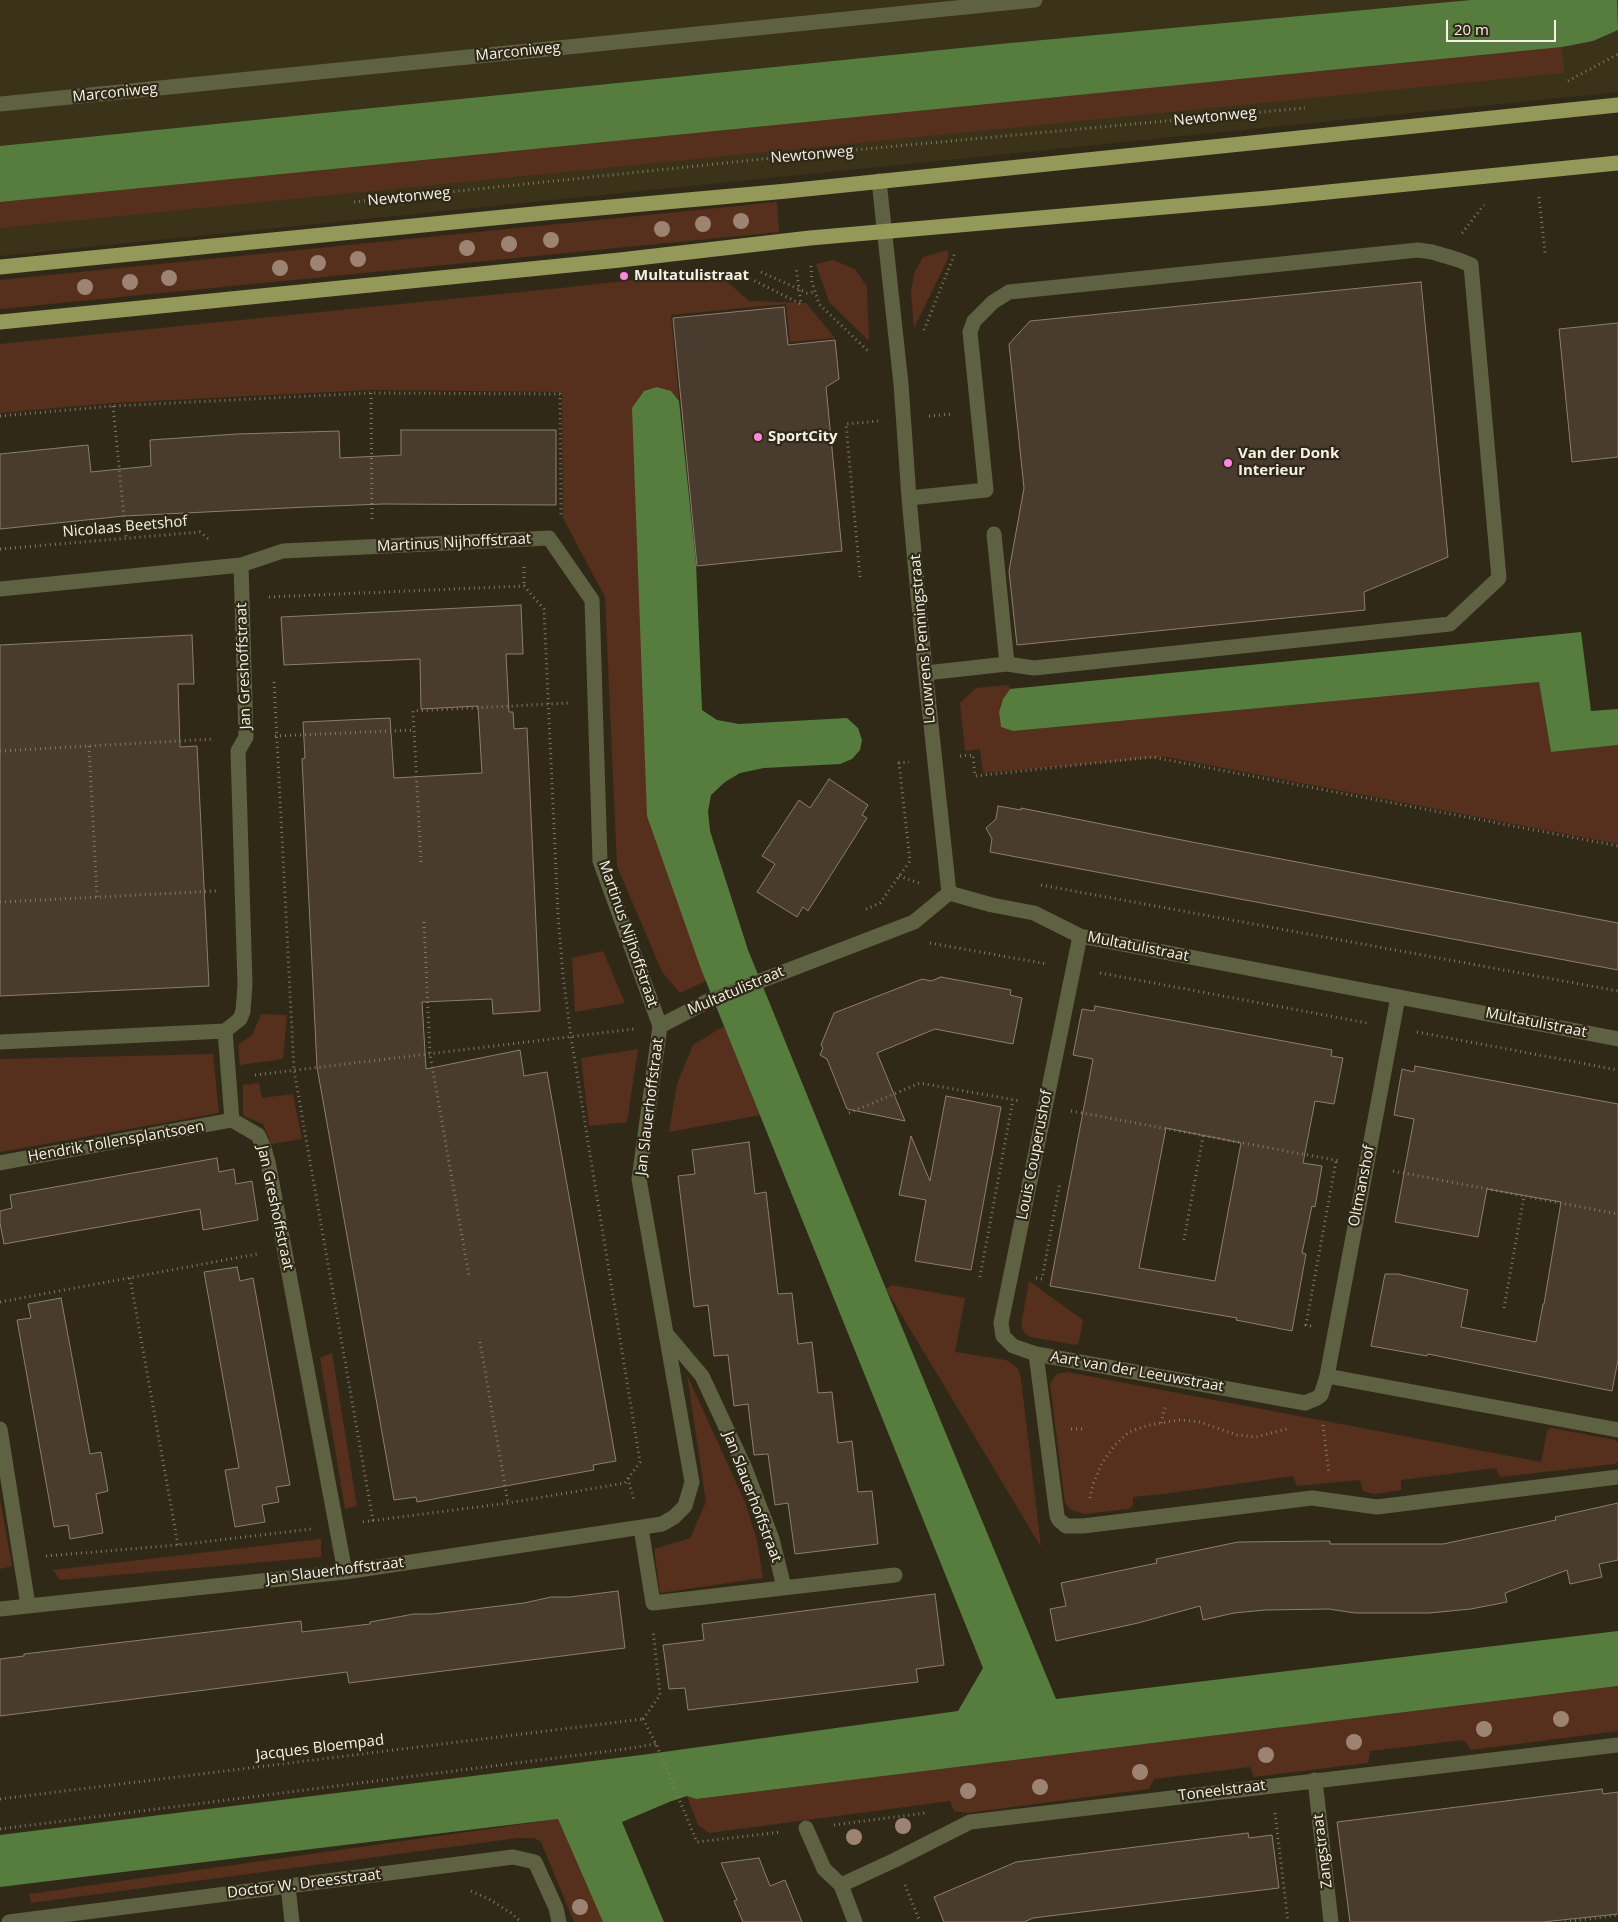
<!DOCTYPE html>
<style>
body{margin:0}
#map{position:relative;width:1618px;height:1922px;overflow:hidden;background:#302918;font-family:"Open Sans",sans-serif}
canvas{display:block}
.scale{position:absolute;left:1446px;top:20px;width:110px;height:22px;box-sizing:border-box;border:2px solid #f5f1e6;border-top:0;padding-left:6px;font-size:15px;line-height:18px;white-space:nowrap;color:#f5f1e6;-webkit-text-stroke:4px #302918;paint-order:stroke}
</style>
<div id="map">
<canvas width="1618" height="1922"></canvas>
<div class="scale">20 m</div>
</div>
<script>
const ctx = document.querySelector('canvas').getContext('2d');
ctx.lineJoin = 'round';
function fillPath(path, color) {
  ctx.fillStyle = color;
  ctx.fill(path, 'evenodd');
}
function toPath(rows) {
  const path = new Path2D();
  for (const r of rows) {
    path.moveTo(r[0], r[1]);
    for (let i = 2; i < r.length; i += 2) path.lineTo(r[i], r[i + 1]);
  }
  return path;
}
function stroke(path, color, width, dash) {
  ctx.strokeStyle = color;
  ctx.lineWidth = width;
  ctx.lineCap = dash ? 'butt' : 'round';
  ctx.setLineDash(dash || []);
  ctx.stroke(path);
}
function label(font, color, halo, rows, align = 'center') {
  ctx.font = font + ' "Open Sans",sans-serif';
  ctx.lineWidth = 4.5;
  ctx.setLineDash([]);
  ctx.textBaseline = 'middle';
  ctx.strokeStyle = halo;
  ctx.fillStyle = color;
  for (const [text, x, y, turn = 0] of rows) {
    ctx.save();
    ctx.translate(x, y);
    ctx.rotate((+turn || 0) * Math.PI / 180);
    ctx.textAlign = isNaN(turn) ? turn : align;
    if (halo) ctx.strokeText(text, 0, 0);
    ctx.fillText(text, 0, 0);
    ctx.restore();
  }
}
fillPath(toPath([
 [0,0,1618,0,1618,92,0,256]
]), '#3b321a');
fillPath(toPath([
 [1562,47,1564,73,0,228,0,202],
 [777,202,779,232,0,309,0,280],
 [948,250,948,259,914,328,911,293,914,273,923,257],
 [833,260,855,269,867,287,869,341,829,302,816,264],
 [715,271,749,301,806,303,835,338,790,342,786,304,671,315,679,401,671,391,701,969,706,981,680,993,662,972,617,866,605,597,563,518,562,392,371,390,113,403,0,413,0,344,561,288],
 [1539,682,1551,752,1618,745,1618,844,1166,757,983,773,980,749,965,751,960,703,976,688,1008,685,1010,689,1003,699,999,712,1001,727,1013,731],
 [603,951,625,1003,575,1012,572,958],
 [261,1014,287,1015,283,1059,240,1065,238,1045,252,1035],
 [724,1026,760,1115,669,1132,677,1084,693,1045],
 [638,1049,627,1122,589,1126,581,1058],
 [213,1054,219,1113,0,1152,0,1059],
 [259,1083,262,1098,293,1094,302,1139,271,1144,263,1124,243,1116,243,1085],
 [1029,1281,1083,1320,1079,1342,1076,1345,1030,1337,1025,1333,1022,1328,1022,1319],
 [892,1285,965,1298,955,1352,1006,1360,1018,1368,1021,1379,1041,1547,886,1289],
 [332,1353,357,1506,345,1509,320,1358],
 [1067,1372,1541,1462,1547,1431,1551,1428,1615,1440,1618,1442,1618,1462,1615,1464,1500,1477,1496,1468,1401,1480,1401,1490,1374,1494,1363,1491,1360,1480,1297,1486,1293,1476,1164,1494,1133,1497,1133,1505,1129,1509,1084,1514,1071,1510,1065,1503,1050,1384,1056,1374],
 [687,1375,745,1502,757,1540,763,1578,660,1593,654,1549,690,1538,706,1502],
 [0,1499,12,1566,0,1569],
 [321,1539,321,1557,60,1580,53,1570],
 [1618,1686,1618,1731,1471,1750,1464,1740,1370,1751,1368,1763,1254,1777,1250,1767,1154,1779,1149,1789,967,1813,954,1811,950,1801,709,1833,698,1825,687,1796,696,1799],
 [558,1819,603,1922,574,1922,541,1842,534,1838,518,1838,31,1903,29,1894]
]), '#572f1d');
fillPath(toPath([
 [1471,0,1617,0,1618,30,1593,41,1562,47,0,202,0,146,1000,44],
 [657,387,671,391,679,401,696,563,702,710,717,720,739,724,847,718,858,728,862,740,860,750,852,759,840,764,764,768,740,773,725,782,711,795,708,811,710,831,748,950,886,1289,1056,1699,1618,1631,1618,1686,696,1799,687,1796,669,1802,622,1822,664,1922,603,1922,558,1819,0,1887,0,1835,649,1754,958,1711,983,1668,701,969,647,816,632,408,644,391],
 [1581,632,1591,711,1618,709,1618,745,1551,752,1539,682,1013,731,1001,727,999,712,1003,699,1010,689]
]), '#567d3d');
const building = toPath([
 [1421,282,1448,557,1364,592,1365,610,1017,645,1009,571,1024,488,1009,344,1030,321,1421,282],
 [784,307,788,345,835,340,839,379,826,387,842,551,697,566,673,318,784,307],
 [1618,323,1618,457,1572,462,1559,329,1618,323],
 [401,430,556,430,556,505,383,504,307,507,124,516,0,529,0,454,88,445,91,472,151,466,150,440,237,434,339,431,340,458,401,455,401,430],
 [521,605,523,654,506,654,509,712,513,712,514,729,527,728,540,1011,493,1014,492,999,422,1002,426,1069,520,1050,524,1076,547,1072,616,1461,593,1465,594,1470,417,1502,416,1497,394,1500,317,1067,302,759,305,758,303,722,390,718,394,778,482,773,478,706,421,709,420,659,284,665,281,617,521,605],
 [192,635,194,684,178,684,180,747,197,746,209,986,0,996,0,645,192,635],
 [829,779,868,805,862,815,867,818,808,911,803,907,797,917,757,892,775,864,762,856,799,800,810,808,829,779],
 [998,806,1021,810,1021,808,1192,842,1618,923,1618,970,990,852,992,839,986,828,996,819,998,806],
 [941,977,1011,990,1010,995,1022,998,1013,1044,935,1029,877,1053,905,1121,847,1109,827,1059,820,1055,823,1048,821,1045,834,1013,922,979,931,981,941,977],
 [1095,1006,1332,1050,1331,1056,1343,1058,1334,1104,1315,1101,1303,1163,1322,1166,1315,1207,1312,1206,1302,1253,1306,1254,1292,1331,1236,1320,1237,1318,1050,1286,1093,1059,1073,1055,1082,1009,1094,1011,1095,1006],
 [1166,1128,1241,1143,1215,1281,1139,1268,1166,1128],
 [1415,1066,1618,1104,1618,1360,1612,1391,1428,1354,1427,1356,1371,1346,1385,1274,1398,1274,1468,1290,1461,1327,1536,1342,1543,1304,1544,1304,1561,1202,1487,1189,1478,1237,1395,1222,1414,1119,1394,1115,1402,1069,1414,1072,1415,1066],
 [946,1096,1001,1107,971,1270,915,1261,926,1200,899,1195,911,1136,930,1181,946,1096],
 [749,1142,755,1194,766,1192,778,1294,792,1293,798,1344,812,1342,818,1393,832,1392,838,1443,852,1441,858,1492,872,1491,878,1544,795,1554,788,1503,775,1505,768,1454,754,1455,748,1404,734,1406,728,1355,714,1356,708,1305,694,1307,678,1176,695,1174,692,1150,749,1142],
 [217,1158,219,1172,234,1169,236,1184,252,1181,258,1220,203,1230,200,1209,4,1244,0,1223,0,1211,12,1208,10,1195,217,1158],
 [237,1267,240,1281,253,1278,290,1485,276,1487,279,1502,262,1505,265,1522,235,1527,225,1470,239,1468,204,1272,237,1267],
 [61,1298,90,1454,101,1452,108,1491,96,1494,103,1533,70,1539,68,1525,54,1527,17,1320,31,1318,28,1304,61,1298],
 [1618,1503,1618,1560,1599,1564,1602,1577,1570,1584,1567,1570,1505,1593,1507,1602,1471,1609,1429,1613,1355,1613,1329,1609,1265,1610,1234,1613,1203,1620,1200,1606,1138,1623,1056,1641,1050,1609,1066,1606,1061,1583,1157,1563,1156,1559,1238,1542,1330,1541,1330,1544,1443,1544,1556,1520,1555,1517,1618,1503],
 [618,1591,625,1648,349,1683,347,1672,0,1716,0,1659,24,1656,24,1654,301,1621,302,1632,370,1624,370,1622,414,1614,433,1614,524,1603,551,1597,570,1597,618,1591],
 [935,1594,944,1665,916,1669,918,1682,688,1710,685,1688,669,1689,663,1645,704,1640,702,1624,935,1594],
 [1602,1789,1603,1794,1618,1792,1618,1914,1543,1922,1350,1922,1337,1822,1602,1789],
 [1248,1833,1249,1838,1272,1835,1279,1888,1033,1918,1024,1922,944,1922,934,1897,1016,1862,1248,1833],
 [759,1858,770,1886,785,1880,802,1922,743,1922,734,1901,737,1900,721,1863,759,1858]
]);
fillPath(building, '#493b2d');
stroke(building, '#8e7e6e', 1);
stroke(toPath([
 [1568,81,1618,54],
 [1539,197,1545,253],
 [354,202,801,155,1305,108],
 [1462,233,1484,205],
 [811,266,812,282,819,304,869,352],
 [761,272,807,293,815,292],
 [741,274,801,304,796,267],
 [924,330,955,253],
 [371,393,372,520],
 [113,406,126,537],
 [0,416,113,406,371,393,560,394,561,515],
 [929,416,952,414],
 [0,549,200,532,211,541],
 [524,567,524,586],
 [860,577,846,424,878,421],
 [269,597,524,586,544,609,558,915,563,976,571,1037,640,1462,625,1483,508,1503,362,1522],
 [274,682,294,1070,373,1521],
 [275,736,414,730],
 [89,746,97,897],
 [0,751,214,739],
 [960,756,973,755,975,776,1152,757,1618,846],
 [421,862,413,711,569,703],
 [899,876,919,883],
 [1041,885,1618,991],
 [0,902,217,891],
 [866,909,880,903,910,861,899,763,909,762],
 [424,922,430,1054,469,1276],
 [930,943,1047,964],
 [1100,973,1367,1023],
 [1417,1032,1618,1070],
 [255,1075,634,1029],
 [1071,1111,1340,1161],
 [849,1113,920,1083,1020,1101],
 [1393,1171,1618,1214],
 [1184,1240,1203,1136],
 [980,1277,1013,1100],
 [130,1278,178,1545],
 [1036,1278,1042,1279,1060,1182],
 [0,1302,257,1254],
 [1504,1308,1524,1196],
 [1311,1326,1306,1325,1336,1161],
 [480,1342,508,1503],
 [1161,1423,1166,1404],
 [1323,1425,1329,1474],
 [1071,1429,1085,1429],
 [628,1478,634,1501],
 [1090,1498,1093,1484,1102,1463,1115,1445,1129,1432,1149,1425,1180,1420,1200,1422,1237,1435,1256,1437,1290,1428],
 [46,1556,178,1545,311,1529],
 [643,1719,656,1744,697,1842,781,1832],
 [643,1719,660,1695,653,1630],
 [0,1799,643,1719],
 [1275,1813,1288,1922],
 [834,1825,925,1813],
 [0,1829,618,1750,656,1744],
 [905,1885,920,1922],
 [471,1891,489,1899,511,1913,521,1922],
 [1565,1922,1618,1915]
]), '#807a6c', 3, [1, 4]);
stroke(toPath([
 [0,104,1035,0],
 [879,181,901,384,909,498,924,659,949,893],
 [909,498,986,490,970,332,974,321,993,302,1009,292,1418,250,1432,252,1459,260,1471,265,1499,578,1450,624,1034,668,1007,664,926,673],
 [994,534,1007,664],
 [241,565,246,737,238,751,245,985,243,1011,240,1019,225,1031,232,1120,258,1135,264,1148,268,1162,345,1572],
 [0,589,241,565,283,551,549,538,592,600,600,861,660,1026,639,1179,692,1482,685,1506,674,1517,662,1524,345,1572,0,1609],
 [660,1026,708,1001,914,922,949,893,992,905,1034,913,1080,936,1618,1039],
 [0,1042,225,1031],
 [0,1163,232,1120],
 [669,1337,702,1376,744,1466,772,1539,784,1587],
 [1036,1354,1013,1346,1003,1336,1001,1323,1080,936],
 [1327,1376,1398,997],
 [0,1429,28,1605],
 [1618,1430,1327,1376,1321,1395,1317,1398,1305,1403,1036,1354,1057,1516,1059,1520,1066,1526,1083,1526,1312,1498,1377,1507,1618,1477],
 [641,1528,653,1603,895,1575],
 [1315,1780,1331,1922],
 [806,1828,824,1869,841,1885],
 [288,1886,292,1922],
 [9,1922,513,1857,535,1862,556,1908,559,1922],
 [855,1922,841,1885,895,1860,970,1822,1618,1745]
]), '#5f6143', 15);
stroke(toPath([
 [0,267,544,213,787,191,1618,105],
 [0,322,620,260,810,238,1268,198,1618,163]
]), '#949858', 15);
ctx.fillStyle = '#9d8472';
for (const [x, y] of [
 [741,221],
 [703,224],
 [662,229],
 [551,240],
 [509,244],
 [467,248],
 [358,259],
 [318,263],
 [280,268],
 [169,278],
 [130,282],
 [85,287],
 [1561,1719],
 [1484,1729],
 [1354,1742],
 [1266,1755],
 [1140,1772],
 [1040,1787],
 [968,1791],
 [903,1826],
 [854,1837],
 [580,1907]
]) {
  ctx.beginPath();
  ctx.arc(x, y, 8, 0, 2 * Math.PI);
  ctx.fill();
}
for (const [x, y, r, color] of [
 [624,276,5,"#fd86e1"],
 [758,437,5,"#fd86e1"],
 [1228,463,5,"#fd86e1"]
]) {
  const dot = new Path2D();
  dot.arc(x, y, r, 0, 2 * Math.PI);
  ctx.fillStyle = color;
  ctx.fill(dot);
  stroke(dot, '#302918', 2);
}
label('15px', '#f5f1e6', '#302918', [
 ["Marconiweg",518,52,-6],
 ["Marconiweg",115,93,-6],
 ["Newtonweg",1215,117,-6],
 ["Newtonweg",812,155,-5],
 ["Newtonweg",409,197,-6],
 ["Nicolaas Beetshof",125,527,-5],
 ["Martinus Nijhoffstraat",454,543,-3],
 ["Louwrens Penningstraat",923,639,-95],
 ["Jan Greshoffstraat",244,666,-92],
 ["Martinus Nijhoffstraat",628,934,71],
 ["Multatulistraat",1138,947,11],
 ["Multatulistraat",736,991,-23],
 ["Multatulistraat",1536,1023,11],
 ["Jan Slauerhoffstraat",650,1107,-83],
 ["Hendrik Tollensplantsoen",116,1142,-10],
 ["Louis Couperushof",1035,1155,-79],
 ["Oltmanshof",1362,1186,-79],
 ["Jan Greshoffstraat",275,1208,78],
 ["Aart van der Leeuwstraat",1137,1372,10],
 ["Jan Slauerhoffstraat",752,1497,69],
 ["Jan Slauerhoffstraat",335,1571,-7],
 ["Jacques Bloempad",320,1748,-7],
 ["Toneelstraat",1222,1791,-7],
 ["Zangstraat",1323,1851,-97],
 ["Doctor W. Dreesstraat",304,1884,-7]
]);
label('bold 15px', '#f5f1e6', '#302918', [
 ["Multatulistraat",634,276],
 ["SportCity",768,437],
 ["Van der Donk",1238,454],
 ["Interieur",1238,471]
], 'left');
</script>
